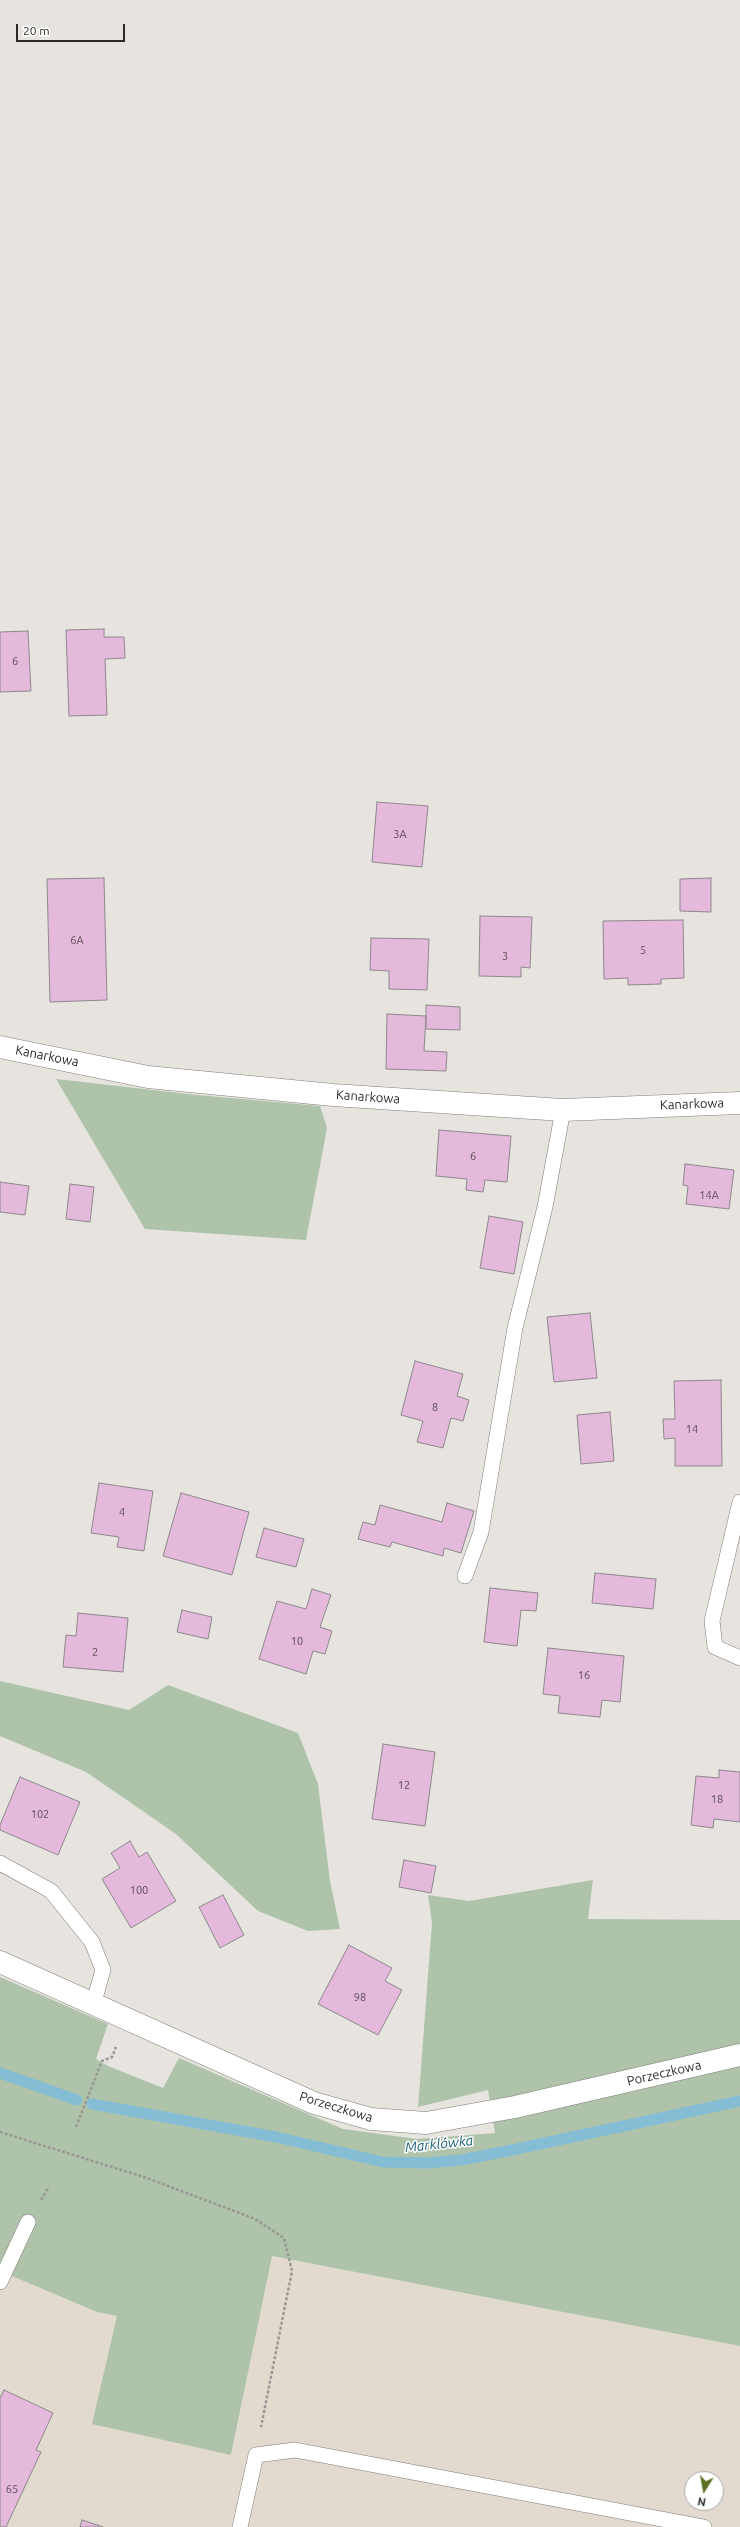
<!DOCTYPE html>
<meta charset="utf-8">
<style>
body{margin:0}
#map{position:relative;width:740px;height:2527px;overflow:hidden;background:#e7e4e0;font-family:Ubuntu,sans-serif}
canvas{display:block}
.north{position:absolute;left:684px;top:2471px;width:40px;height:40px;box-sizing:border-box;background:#fff;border:1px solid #aaaaa9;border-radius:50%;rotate:191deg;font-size:11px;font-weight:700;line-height:16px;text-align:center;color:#2b2a28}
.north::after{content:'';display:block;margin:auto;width:14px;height:18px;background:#5c7121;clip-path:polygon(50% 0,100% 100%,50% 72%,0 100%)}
.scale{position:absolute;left:16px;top:24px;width:109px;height:18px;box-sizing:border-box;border:2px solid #2b2a28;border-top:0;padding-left:5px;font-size:12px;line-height:14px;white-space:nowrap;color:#2b2a28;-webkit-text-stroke:3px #fff;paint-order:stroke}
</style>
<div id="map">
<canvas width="740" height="2527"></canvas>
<div class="north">N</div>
<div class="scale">20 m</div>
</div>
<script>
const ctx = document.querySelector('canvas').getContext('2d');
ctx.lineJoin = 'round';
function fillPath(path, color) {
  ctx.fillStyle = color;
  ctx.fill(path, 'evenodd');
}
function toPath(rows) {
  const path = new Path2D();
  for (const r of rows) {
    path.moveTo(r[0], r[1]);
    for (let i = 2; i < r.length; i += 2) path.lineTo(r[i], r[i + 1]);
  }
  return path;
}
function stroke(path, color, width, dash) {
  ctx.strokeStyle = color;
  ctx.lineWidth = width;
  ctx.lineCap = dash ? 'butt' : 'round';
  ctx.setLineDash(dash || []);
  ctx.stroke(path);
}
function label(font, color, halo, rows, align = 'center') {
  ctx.font = font + ' Ubuntu,sans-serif';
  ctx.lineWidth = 3;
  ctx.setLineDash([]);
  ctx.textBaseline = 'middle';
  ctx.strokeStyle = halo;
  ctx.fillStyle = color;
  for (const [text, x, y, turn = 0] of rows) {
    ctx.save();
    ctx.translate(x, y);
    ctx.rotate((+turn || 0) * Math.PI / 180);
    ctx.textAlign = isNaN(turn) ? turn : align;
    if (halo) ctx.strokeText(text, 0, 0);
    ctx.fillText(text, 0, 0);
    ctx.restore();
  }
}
fillPath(toPath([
 [271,2256,740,2346,740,2527,0,2527,0,2271,97,2312,117,2316,232,2455],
 [692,2479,716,2479,716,2503,692,2503]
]), '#e2d9cf');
fillPath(toPath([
 [56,1079,197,1095,320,1106,327,1128,306,1240,145,1229],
 [0,1681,129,1710,168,1685,298,1733,318,1784,330,1881,340,1929,308,1931,258,1911,176,1834,86,1772,0,1736],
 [593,1880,588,1919,740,1920,740,2346,272,2256,231,2455,92,2424,117,2316,97,2312,0,2271,0,1977,108,2024,96,2059,108,2066,163,2088,179,2058,343,2129,417,2139,495,2133,488,2090,418,2107,432,1923,428,1895,469,1901]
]), '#aec3a9');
stroke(toPath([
 [0,2073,77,2100],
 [92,2104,276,2137,383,2162,427,2163,461,2160,512,2150,740,2101]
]), '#85bdd5', 11);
const building = toPath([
 [104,629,104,637,124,637,125,658,105,659,107,715,69,716,66,630,104,629],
 [28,631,31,691,0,692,0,632,28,631],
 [377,802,428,806,422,867,372,862,377,802],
 [104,878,107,1000,50,1002,47,879,104,878],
 [711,878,711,912,680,911,680,879,711,878],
 [480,916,532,917,530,968,521,967,521,977,479,976,480,916],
 [683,920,684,978,661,979,661,984,628,985,628,978,604,979,603,921,683,920],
 [371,938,429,939,427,990,389,989,389,971,370,970,371,938],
 [426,1005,460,1007,460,1030,426,1029,426,1005],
 [387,1014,426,1016,424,1051,447,1052,446,1071,386,1069,387,1014],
 [439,1130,511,1136,507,1182,485,1180,483,1192,466,1190,467,1179,436,1176,439,1130],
 [685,1164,734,1170,729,1209,686,1204,688,1186,683,1185,685,1164],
 [0,1182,29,1186,25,1215,0,1212,0,1182],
 [70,1184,94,1187,90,1222,66,1219,70,1184],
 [489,1216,523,1222,514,1274,480,1268,489,1216],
 [590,1313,597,1378,554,1382,547,1317,590,1313],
 [415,1361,463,1374,457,1396,469,1400,463,1421,451,1418,443,1448,417,1442,423,1421,401,1415,415,1361],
 [721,1380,722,1466,675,1466,675,1438,664,1439,663,1419,675,1419,674,1381,721,1380],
 [610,1412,614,1461,581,1464,577,1415,610,1412],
 [99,1483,153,1491,144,1551,117,1547,119,1537,91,1533,99,1483],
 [181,1493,249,1512,232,1575,163,1556,181,1493],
 [447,1503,474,1511,461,1553,444,1548,443,1556,392,1542,390,1547,358,1539,363,1522,375,1525,380,1505,442,1522,447,1503],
 [264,1528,304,1539,296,1567,256,1557,264,1528],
 [595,1573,656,1579,653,1609,592,1603,595,1573],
 [490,1588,538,1593,536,1611,521,1610,517,1646,484,1642,490,1588],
 [312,1589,331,1595,320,1627,332,1631,325,1654,313,1651,306,1674,259,1659,277,1601,306,1609,312,1589],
 [182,1610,212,1617,208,1639,177,1632,182,1610],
 [78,1613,128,1618,123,1672,63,1667,66,1635,76,1636,78,1613],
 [548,1648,624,1656,620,1702,602,1700,600,1717,558,1713,560,1696,543,1694,548,1648],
 [383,1744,435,1752,425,1826,372,1819,383,1744],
 [719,1770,740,1772,740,1822,714,1819,713,1828,691,1825,696,1776,719,1778,719,1770],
 [20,1777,80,1802,58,1855,0,1830,0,1825,20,1777],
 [130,1841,139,1857,147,1852,176,1901,131,1928,102,1879,120,1868,111,1853,130,1841],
 [404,1860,436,1866,431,1893,399,1887,404,1860],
 [223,1895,244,1935,220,1948,199,1907,223,1895],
 [349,1945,392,1968,385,1981,402,1990,378,2035,318,2004,349,1945],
 [4,2390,53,2413,36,2450,41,2452,6,2527,0,2527,0,2398,4,2390],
 [82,2520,103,2527,80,2527,82,2520]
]);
fillPath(building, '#e5b9dc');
stroke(building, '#8c888b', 1);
const service = toPath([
 [740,1502,712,1621,715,1647,740,1658],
 [465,1576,481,1532,515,1328,545,1207,563,1110],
 [0,1863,51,1891,92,1942,103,1970,93,2005],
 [0,2282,28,2222],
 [240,2527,256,2455,295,2450,704,2527]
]);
const minor = toPath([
 [0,1047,148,1077,333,1095,563,1110,740,1103],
 [0,1962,314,2103,371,2119,426,2123,515,2107,740,2055]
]);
stroke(service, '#807d79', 16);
stroke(minor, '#807d79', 23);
stroke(toPath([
 [76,2127,102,2061,112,2057,116,2047],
 [0,2132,147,2178,255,2219,284,2238,292,2271,261,2427],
 [41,2200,49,2187]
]), '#9a9895', 2.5, [3, 2]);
stroke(service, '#fff', 15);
stroke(minor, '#fff', 22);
label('11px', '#5a4e55', null, [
 ["6",15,661],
 ["3A",400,834],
 ["6A",77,940],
 ["5",643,950],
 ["3",505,956],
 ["6",473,1156],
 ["14A",709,1195],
 ["8",435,1407],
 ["14",692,1429],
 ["4",122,1512],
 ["10",297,1641],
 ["2",95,1652],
 ["16",584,1675],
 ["12",404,1785],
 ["18",717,1799],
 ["102",40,1814],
 ["100",139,1890],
 ["98",360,1997],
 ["65",12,2489]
]);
label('13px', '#2b2a28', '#fff', [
 ["Kanarkowa",47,1056,11],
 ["Kanarkowa",368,1097,4],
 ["Kanarkowa",692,1104,-2],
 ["Porzeczkowa",664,2073,-13],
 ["Porzeczkowa",336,2107,17]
]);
label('italic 14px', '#196079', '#fff', [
 ["Marklówka",439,2144,-6]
]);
</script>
